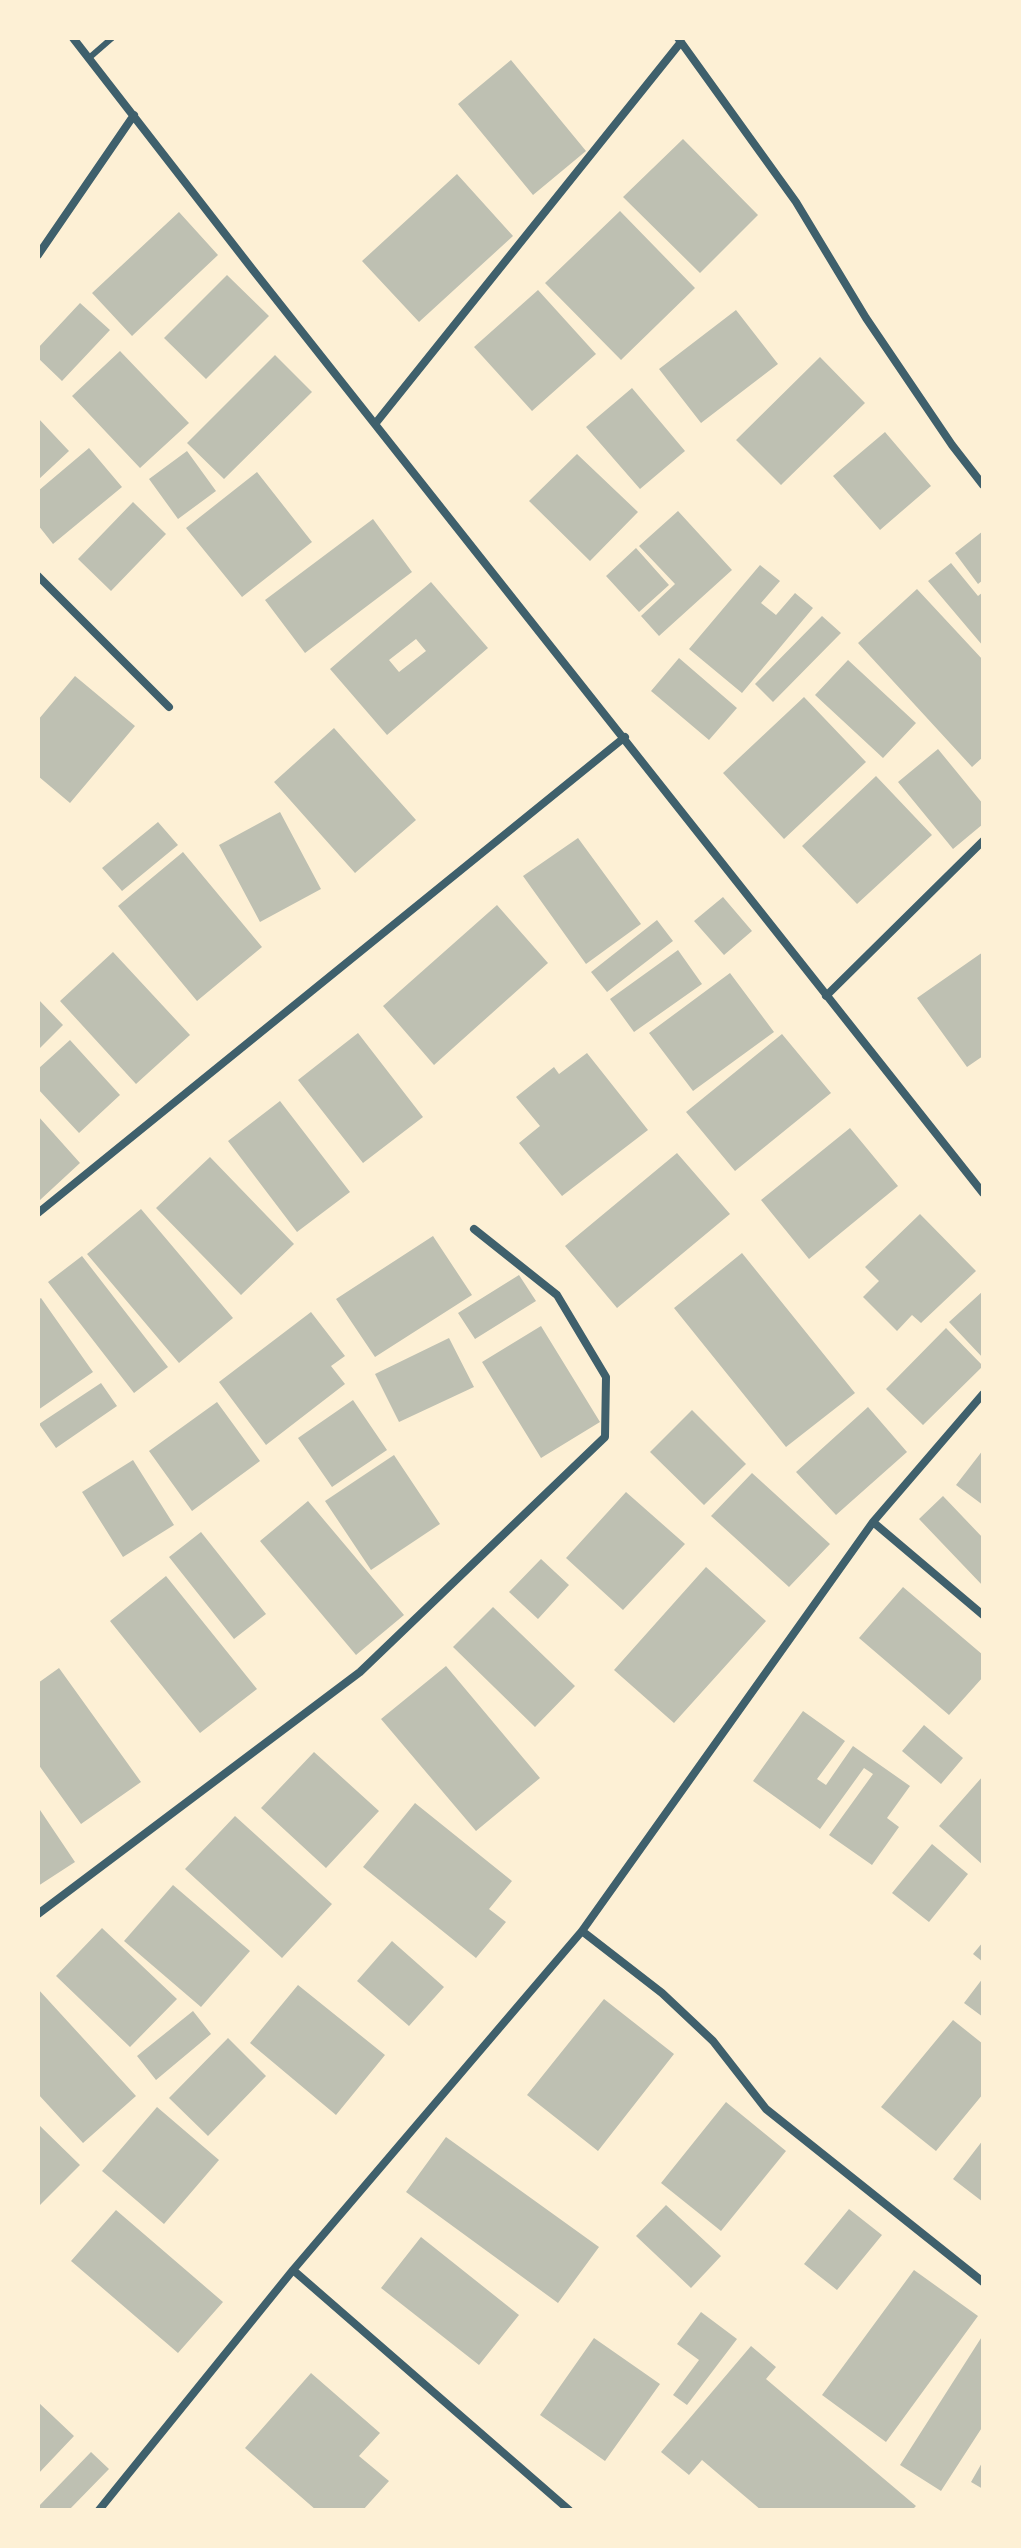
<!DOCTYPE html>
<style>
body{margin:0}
#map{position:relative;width:1021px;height:2548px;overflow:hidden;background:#fdf0d5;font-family:"Nunito Sans",sans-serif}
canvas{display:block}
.frame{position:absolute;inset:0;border:40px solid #fdf0d5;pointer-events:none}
</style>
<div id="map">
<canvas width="1021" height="2548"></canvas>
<div class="frame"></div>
</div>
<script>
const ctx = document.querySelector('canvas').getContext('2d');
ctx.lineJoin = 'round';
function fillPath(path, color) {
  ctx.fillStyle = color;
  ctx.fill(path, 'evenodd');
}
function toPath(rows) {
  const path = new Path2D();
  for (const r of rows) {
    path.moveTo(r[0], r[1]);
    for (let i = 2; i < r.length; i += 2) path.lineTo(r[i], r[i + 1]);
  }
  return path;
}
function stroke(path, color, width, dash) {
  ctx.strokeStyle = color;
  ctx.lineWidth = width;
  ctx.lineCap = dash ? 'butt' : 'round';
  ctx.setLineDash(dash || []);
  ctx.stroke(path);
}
fillPath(toPath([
 [511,60,586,151,533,195,458,104],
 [683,139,758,215,700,273,623,197],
 [457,174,513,236,419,322,362,261],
 [620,211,695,288,621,360,545,283],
 [179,212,218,255,132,336,92,293],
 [227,275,269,316,206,379,164,338],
 [538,290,596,354,532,411,474,347],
 [80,303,110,330,62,381,38,358,38,348],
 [736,310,778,364,701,423,659,369],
 [120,351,189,423,140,468,72,396],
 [275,355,312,392,224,479,187,443],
 [820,357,865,403,781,485,736,440],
 [632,388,685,451,640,489,586,427],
 [38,418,69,451,38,480],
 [885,432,931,486,880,530,833,476],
 [89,448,122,487,53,544,38,525,38,491],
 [187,451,216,491,178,519,149,479],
 [577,454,638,512,590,561,529,501],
 [257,472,312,542,242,597,186,528],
 [133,502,166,534,111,591,78,559],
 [678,511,732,570,659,636,641,616,675,584,639,546],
 [373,519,412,572,305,653,265,600],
 [983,531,983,580,978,584,955,553],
 [636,548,669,585,639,612,606,576],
 [951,563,978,596,983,592,983,646,928,581],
 [760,565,780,581,761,603,776,615,795,593,813,608,742,693,689,649],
 [431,582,488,648,387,735,330,669],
 [416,639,426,651,399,672,389,660],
 [917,589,983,660,983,757,972,767,858,643],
 [822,616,841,633,773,702,755,684],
 [679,658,737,708,709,740,651,691],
 [848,660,916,723,883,758,815,695],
 [75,676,135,726,70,803,38,776,38,720],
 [804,697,866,762,784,839,723,773],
 [334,728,416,820,355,873,274,782],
 [938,749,983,804,983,824,953,849,898,782],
 [876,776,932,835,857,904,802,846],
 [280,812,321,889,260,922,219,845],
 [158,822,178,845,122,891,102,868],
 [578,838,641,924,586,964,523,876],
 [183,852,262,947,197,1001,118,906],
 [723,897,752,931,724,955,694,921],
 [497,905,548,963,434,1065,383,1006],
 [657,920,673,941,607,992,591,972],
 [678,950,702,984,634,1032,610,999],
 [113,952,190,1035,136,1084,60,1001],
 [983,952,983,1056,967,1067,917,998],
 [730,973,774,1032,693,1091,649,1033],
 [38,999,63,1025,38,1050],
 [358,1033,423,1117,363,1163,298,1080],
 [782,1034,831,1093,735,1171,686,1112],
 [70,1040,120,1095,79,1133,38,1089,38,1069],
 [587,1053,648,1130,562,1196,519,1143,540,1126,516,1097,554,1067,559,1074],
 [280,1101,350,1192,297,1232,228,1141],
 [38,1116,80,1163,40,1200,38,1198],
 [850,1128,898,1186,809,1259,761,1200],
 [677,1153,730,1214,617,1308,565,1246],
 [210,1157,294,1244,241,1295,156,1208],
 [141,1209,233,1318,179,1363,87,1254],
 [920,1214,976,1271,921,1323,912,1315,897,1331,863,1297,879,1281,865,1267],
 [433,1236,472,1295,375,1357,336,1299],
 [742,1253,855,1393,786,1447,674,1308],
 [82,1256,168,1367,134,1393,48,1282],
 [519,1275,536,1301,475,1339,458,1313],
 [983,1291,983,1358,949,1322],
 [41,1298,93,1372,38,1410,38,1300],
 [311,1312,345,1356,331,1366,345,1384,266,1445,219,1382],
 [541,1326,600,1422,541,1458,482,1362],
 [946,1328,983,1366,923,1425,886,1389],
 [449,1338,474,1387,399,1422,375,1374],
 [101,1383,117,1406,56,1448,39,1424],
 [353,1400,387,1450,332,1487,298,1438],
 [217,1402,260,1461,192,1511,149,1451],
 [868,1407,907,1452,836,1515,796,1472],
 [692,1410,746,1464,704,1505,650,1452],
 [983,1450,983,1505,956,1485],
 [394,1455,440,1524,371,1570,325,1501],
 [133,1460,174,1525,123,1557,82,1492],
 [752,1473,830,1544,789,1587,711,1516],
 [626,1492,685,1544,623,1610,566,1558],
 [943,1496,983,1538,983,1586,919,1519],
 [308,1501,404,1615,356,1655,260,1541],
 [201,1532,266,1614,234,1639,169,1557],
 [541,1559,569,1585,538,1619,509,1592],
 [706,1567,766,1621,674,1723,614,1670],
 [166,1576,257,1689,200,1733,110,1621],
 [903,1587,983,1655,983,1677,949,1715,859,1638],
 [493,1607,575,1686,535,1727,453,1647],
 [446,1666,540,1778,476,1831,381,1719],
 [59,1668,141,1782,81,1824,38,1764,38,1683],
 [803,1711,845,1741,817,1779,826,1785,853,1746,910,1786,887,1818,899,1827,872,1865,829,1835,873,1774,864,1768,820,1829,753,1781],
 [924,1725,963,1758,941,1784,902,1751],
 [314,1752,379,1811,326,1868,261,1808],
 [983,1776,983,1865,939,1826],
 [415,1803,512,1881,489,1909,506,1922,476,1958,363,1867],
 [38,1807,75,1862,38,1886],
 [235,1816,332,1904,282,1958,185,1869],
 [932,1844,968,1874,929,1922,892,1893],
 [173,1885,250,1951,201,2007,124,1941],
 [102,1928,177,1999,130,2047,56,1976],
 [392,1941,444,1987,409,2026,357,1981],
 [983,1942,983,1962,973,1954],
 [983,1978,983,2017,964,2003],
 [298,1985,385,2055,336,2115,250,2043],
 [38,1989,136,2096,83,2143,38,2094],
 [604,1999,674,2054,598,2151,527,2095],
 [193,2011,211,2034,156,2080,137,2056],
 [953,2020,983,2044,983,2094,936,2151,881,2107],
 [228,2038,266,2076,208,2136,169,2098],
 [726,2102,786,2151,721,2231,661,2183],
 [157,2107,219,2160,164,2224,102,2171],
 [38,2124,80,2165,38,2207],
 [446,2137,599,2247,558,2303,406,2192],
 [983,2140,983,2202,953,2179],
 [666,2205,721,2256,691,2288,636,2236],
 [849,2209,882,2235,837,2290,804,2264],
 [116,2210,223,2302,178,2353,71,2261],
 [421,2237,519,2315,479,2365,381,2288],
 [914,2270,978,2316,886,2442,822,2395],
 [701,2312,737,2339,687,2405,673,2395,699,2360,677,2344],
 [983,2335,983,2426,941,2491,900,2465],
 [594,2338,660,2384,605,2461,540,2415],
 [751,2346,776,2367,766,2379,916,2506,912,2510,761,2510,702,2460,689,2475,661,2452],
 [311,2373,380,2433,359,2456,389,2481,363,2510,316,2510,245,2448],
 [38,2402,74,2436,38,2474],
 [91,2452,109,2469,69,2510,38,2510,38,2507],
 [983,2461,983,2489,971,2482]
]), '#bec0b2');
stroke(toPath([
 [89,58,112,38]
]), '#3f606c', 6);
stroke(toPath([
 [73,38,253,270,983,1193],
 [678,38,796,202,866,318,952,445,983,485],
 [38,255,134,115],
 [375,424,681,42],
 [38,576,169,707],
 [826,996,983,841],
 [38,1213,625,737],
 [873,1522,983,1615],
 [38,1914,360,1672,605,1437,606,1377,557,1295,474,1229],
 [582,1931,662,1993,713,2041,766,2109,983,2282],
 [293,2270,569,2510],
 [99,2510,293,2270,582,1931,873,1522,983,1394]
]), '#3f606c', 8);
</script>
